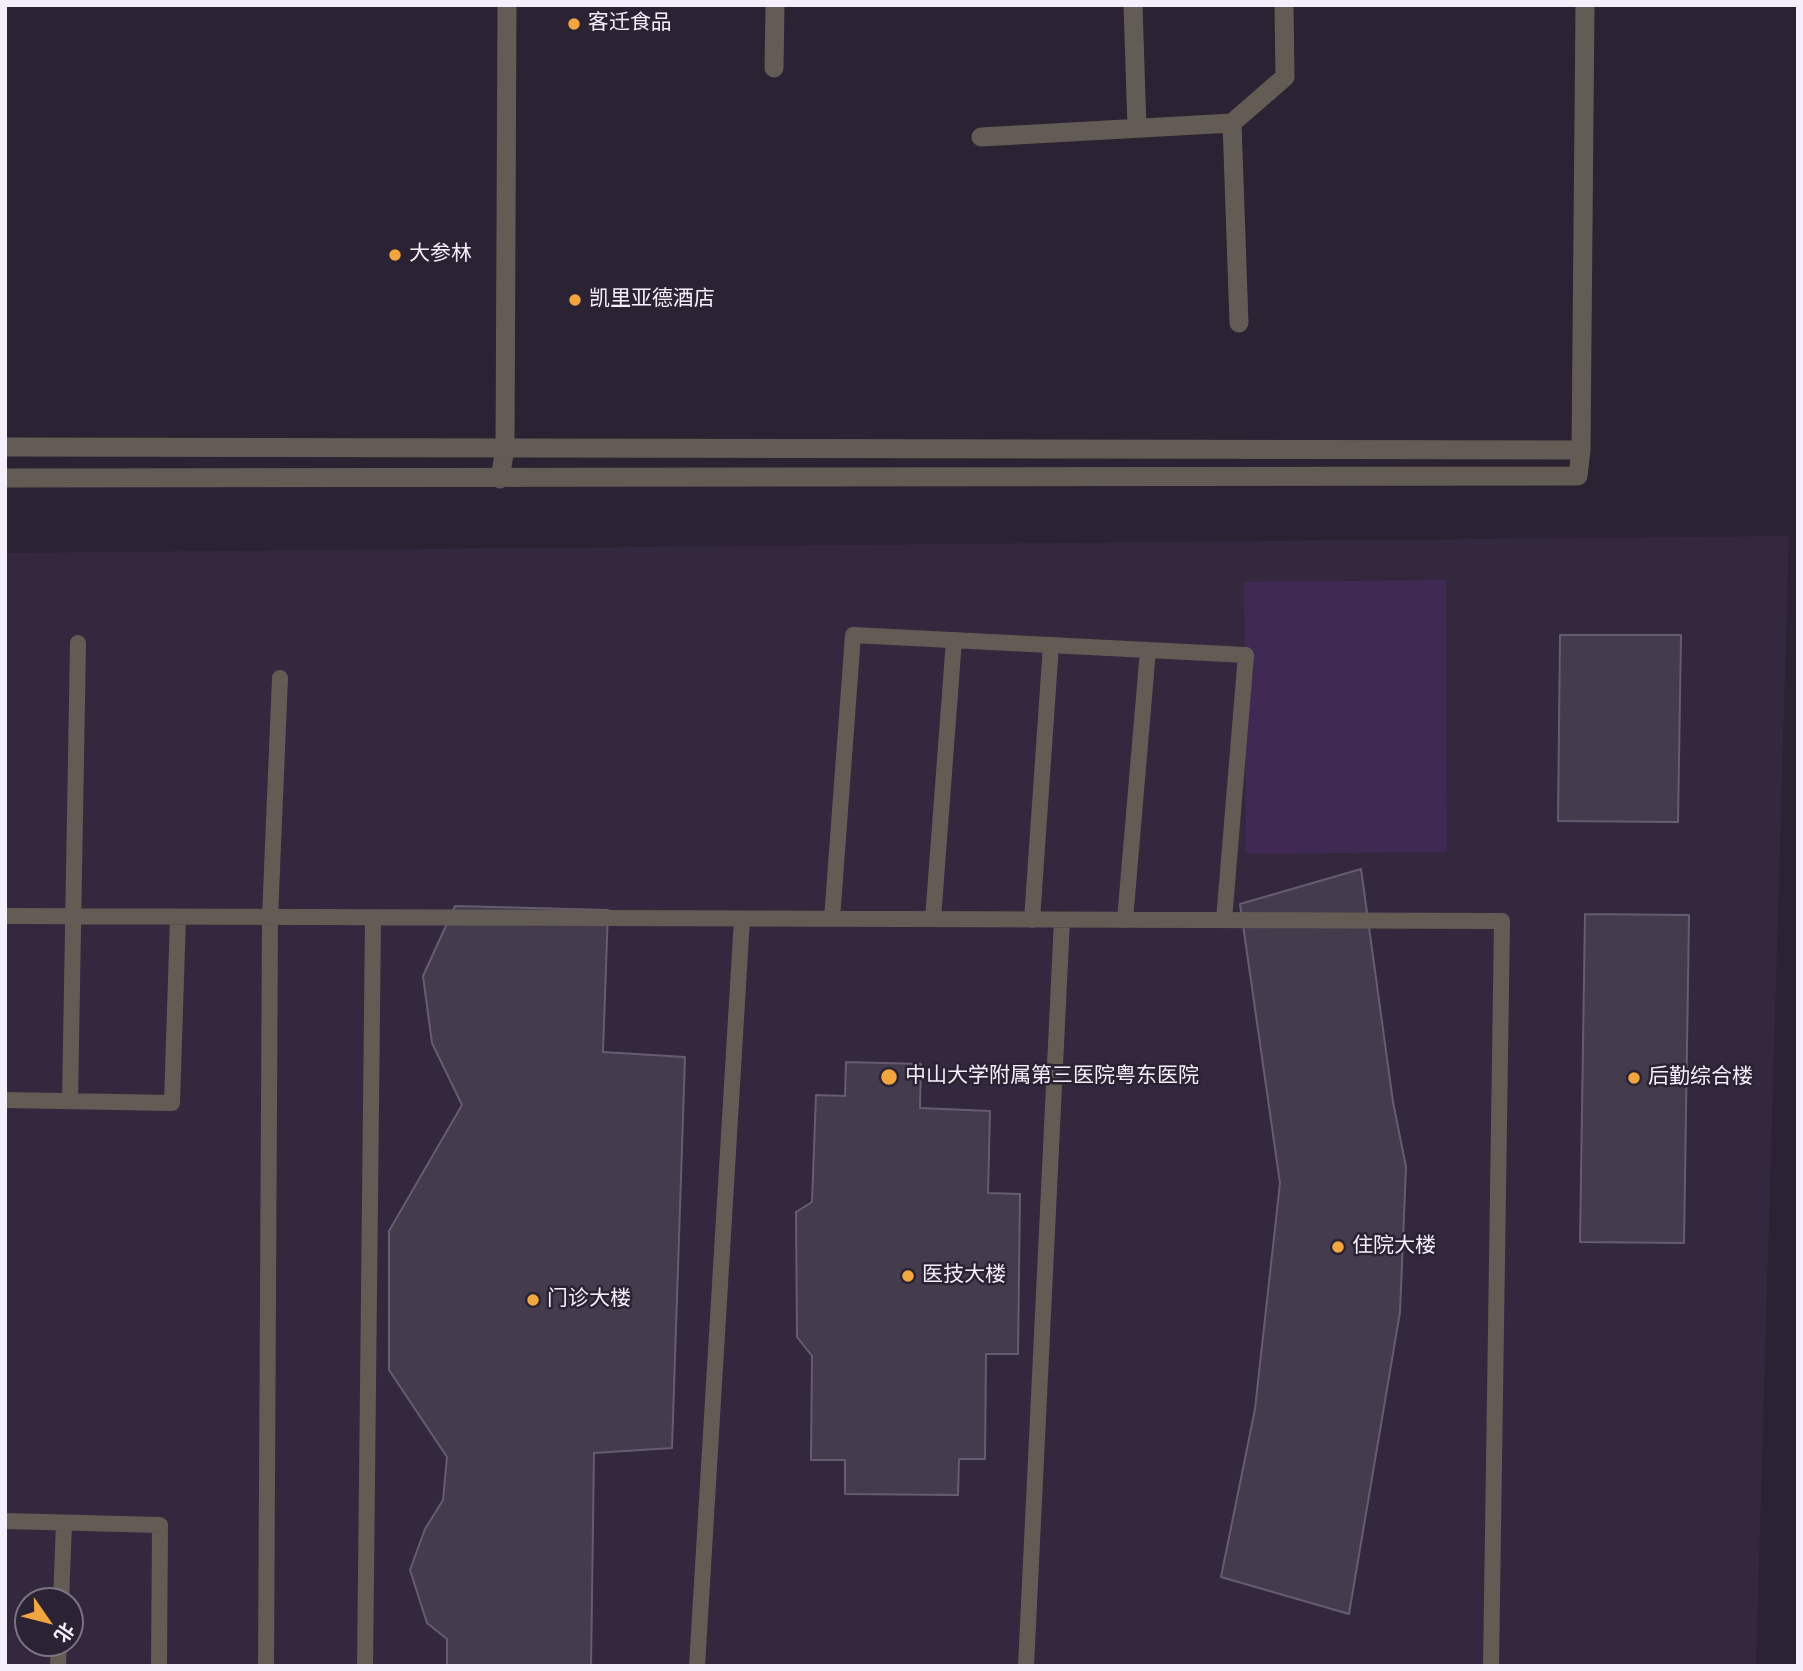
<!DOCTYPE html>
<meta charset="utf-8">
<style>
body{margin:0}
#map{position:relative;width:1803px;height:1671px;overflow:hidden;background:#2b2233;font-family:"Titillium Web","Noto Sans SC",sans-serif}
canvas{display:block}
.frame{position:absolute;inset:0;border:7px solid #f5effb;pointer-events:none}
.north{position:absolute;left:14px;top:1587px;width:70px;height:70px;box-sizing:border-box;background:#2b2233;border:2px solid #7c7483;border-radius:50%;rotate:125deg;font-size:19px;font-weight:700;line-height:28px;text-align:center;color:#f5effb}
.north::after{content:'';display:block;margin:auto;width:24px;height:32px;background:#f1a63f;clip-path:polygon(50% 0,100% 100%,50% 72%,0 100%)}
</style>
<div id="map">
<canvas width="1803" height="1671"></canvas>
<div class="frame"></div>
<div class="north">北</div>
</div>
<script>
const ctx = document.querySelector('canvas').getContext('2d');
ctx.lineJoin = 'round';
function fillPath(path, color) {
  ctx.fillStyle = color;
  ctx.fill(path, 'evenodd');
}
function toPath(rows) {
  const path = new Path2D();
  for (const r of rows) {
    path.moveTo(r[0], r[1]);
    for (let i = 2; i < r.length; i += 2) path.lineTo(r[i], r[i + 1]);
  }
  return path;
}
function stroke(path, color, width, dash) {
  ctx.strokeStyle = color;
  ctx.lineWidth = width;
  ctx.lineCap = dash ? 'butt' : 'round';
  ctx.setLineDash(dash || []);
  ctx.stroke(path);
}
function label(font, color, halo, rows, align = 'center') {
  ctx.font = font + ' "Titillium Web","Noto Sans SC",sans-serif';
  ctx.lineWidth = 5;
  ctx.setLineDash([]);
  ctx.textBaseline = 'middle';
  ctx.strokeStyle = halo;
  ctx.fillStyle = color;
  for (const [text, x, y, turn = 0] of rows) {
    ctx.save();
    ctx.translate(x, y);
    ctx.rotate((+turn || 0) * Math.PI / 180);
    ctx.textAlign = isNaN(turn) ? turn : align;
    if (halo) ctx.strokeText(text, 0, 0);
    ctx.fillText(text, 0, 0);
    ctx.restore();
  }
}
fillPath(toPath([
 [1789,536,1756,1666,5,1666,5,553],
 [28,1601,70,1601,70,1643,28,1643]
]), '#34283f');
fillPath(toPath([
 [1446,580,1447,852,1246,854,1244,582]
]), '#402953');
const building = toPath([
 [1560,635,1681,635,1678,822,1558,821,1560,635],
 [1361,869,1393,1102,1406,1167,1400,1312,1349,1614,1221,1577,1255,1409,1280,1183,1240,904,1361,869],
 [455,906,608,910,603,1052,685,1057,672,1448,594,1453,591,1666,447,1666,447,1639,427,1623,410,1570,425,1529,443,1500,447,1457,389,1370,389,1231,462,1105,432,1043,423,976,455,906],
 [1585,914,1689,915,1684,1243,1580,1242,1585,914],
 [846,1062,921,1064,920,1108,990,1111,988,1193,1020,1194,1018,1354,986,1354,985,1459,959,1459,958,1495,845,1494,845,1460,811,1460,812,1356,797,1337,796,1212,812,1202,816,1095,845,1096,846,1062]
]);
fillPath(building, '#443b4d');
stroke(building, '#665c70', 2);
stroke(toPath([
 [5,916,1502,921,1491,1666],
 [832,919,853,635,1246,655,1224,920],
 [933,919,954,640],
 [1032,920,1051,645],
 [1125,920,1148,650],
 [5,1100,172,1103,178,917],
 [70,1101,78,643],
 [5,1521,160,1525,159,1666],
 [61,1601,64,1523],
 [58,1666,59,1643],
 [266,1666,270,917,280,678],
 [365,1666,373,918],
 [697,1666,742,919],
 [1026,1666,1062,920]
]), '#635c54', 16);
stroke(toPath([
 [1133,5,1137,128],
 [774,68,775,5],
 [981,137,1232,123],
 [1239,323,1232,123,1285,77,1284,5],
 [5,447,1581,450],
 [5,478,1578,476,1581,450,1585,5],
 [500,479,505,448,507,5]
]), '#635c54', 19);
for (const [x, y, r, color] of [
 [574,24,7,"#f1a63f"],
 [395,255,7,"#f1a63f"],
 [575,300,7,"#f1a63f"],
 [889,1077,9,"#f1a63f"],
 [1634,1078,7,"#f1a63f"],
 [1338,1247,7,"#f1a63f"],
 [908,1276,7,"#f1a63f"],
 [533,1300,7,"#f1a63f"]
]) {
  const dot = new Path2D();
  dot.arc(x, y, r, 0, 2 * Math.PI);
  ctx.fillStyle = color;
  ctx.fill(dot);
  stroke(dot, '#2b2233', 2.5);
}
label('21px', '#f5effb', '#2b2233', [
 ["客迁食品",588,24],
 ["大参林",409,255],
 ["凯里亚德酒店",589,300],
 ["中山大学附属第三医院粤东医院",905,1077],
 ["后勤综合楼",1648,1078],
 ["住院大楼",1352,1247],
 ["医技大楼",922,1276],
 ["门诊大楼",547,1300]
], 'left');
</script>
